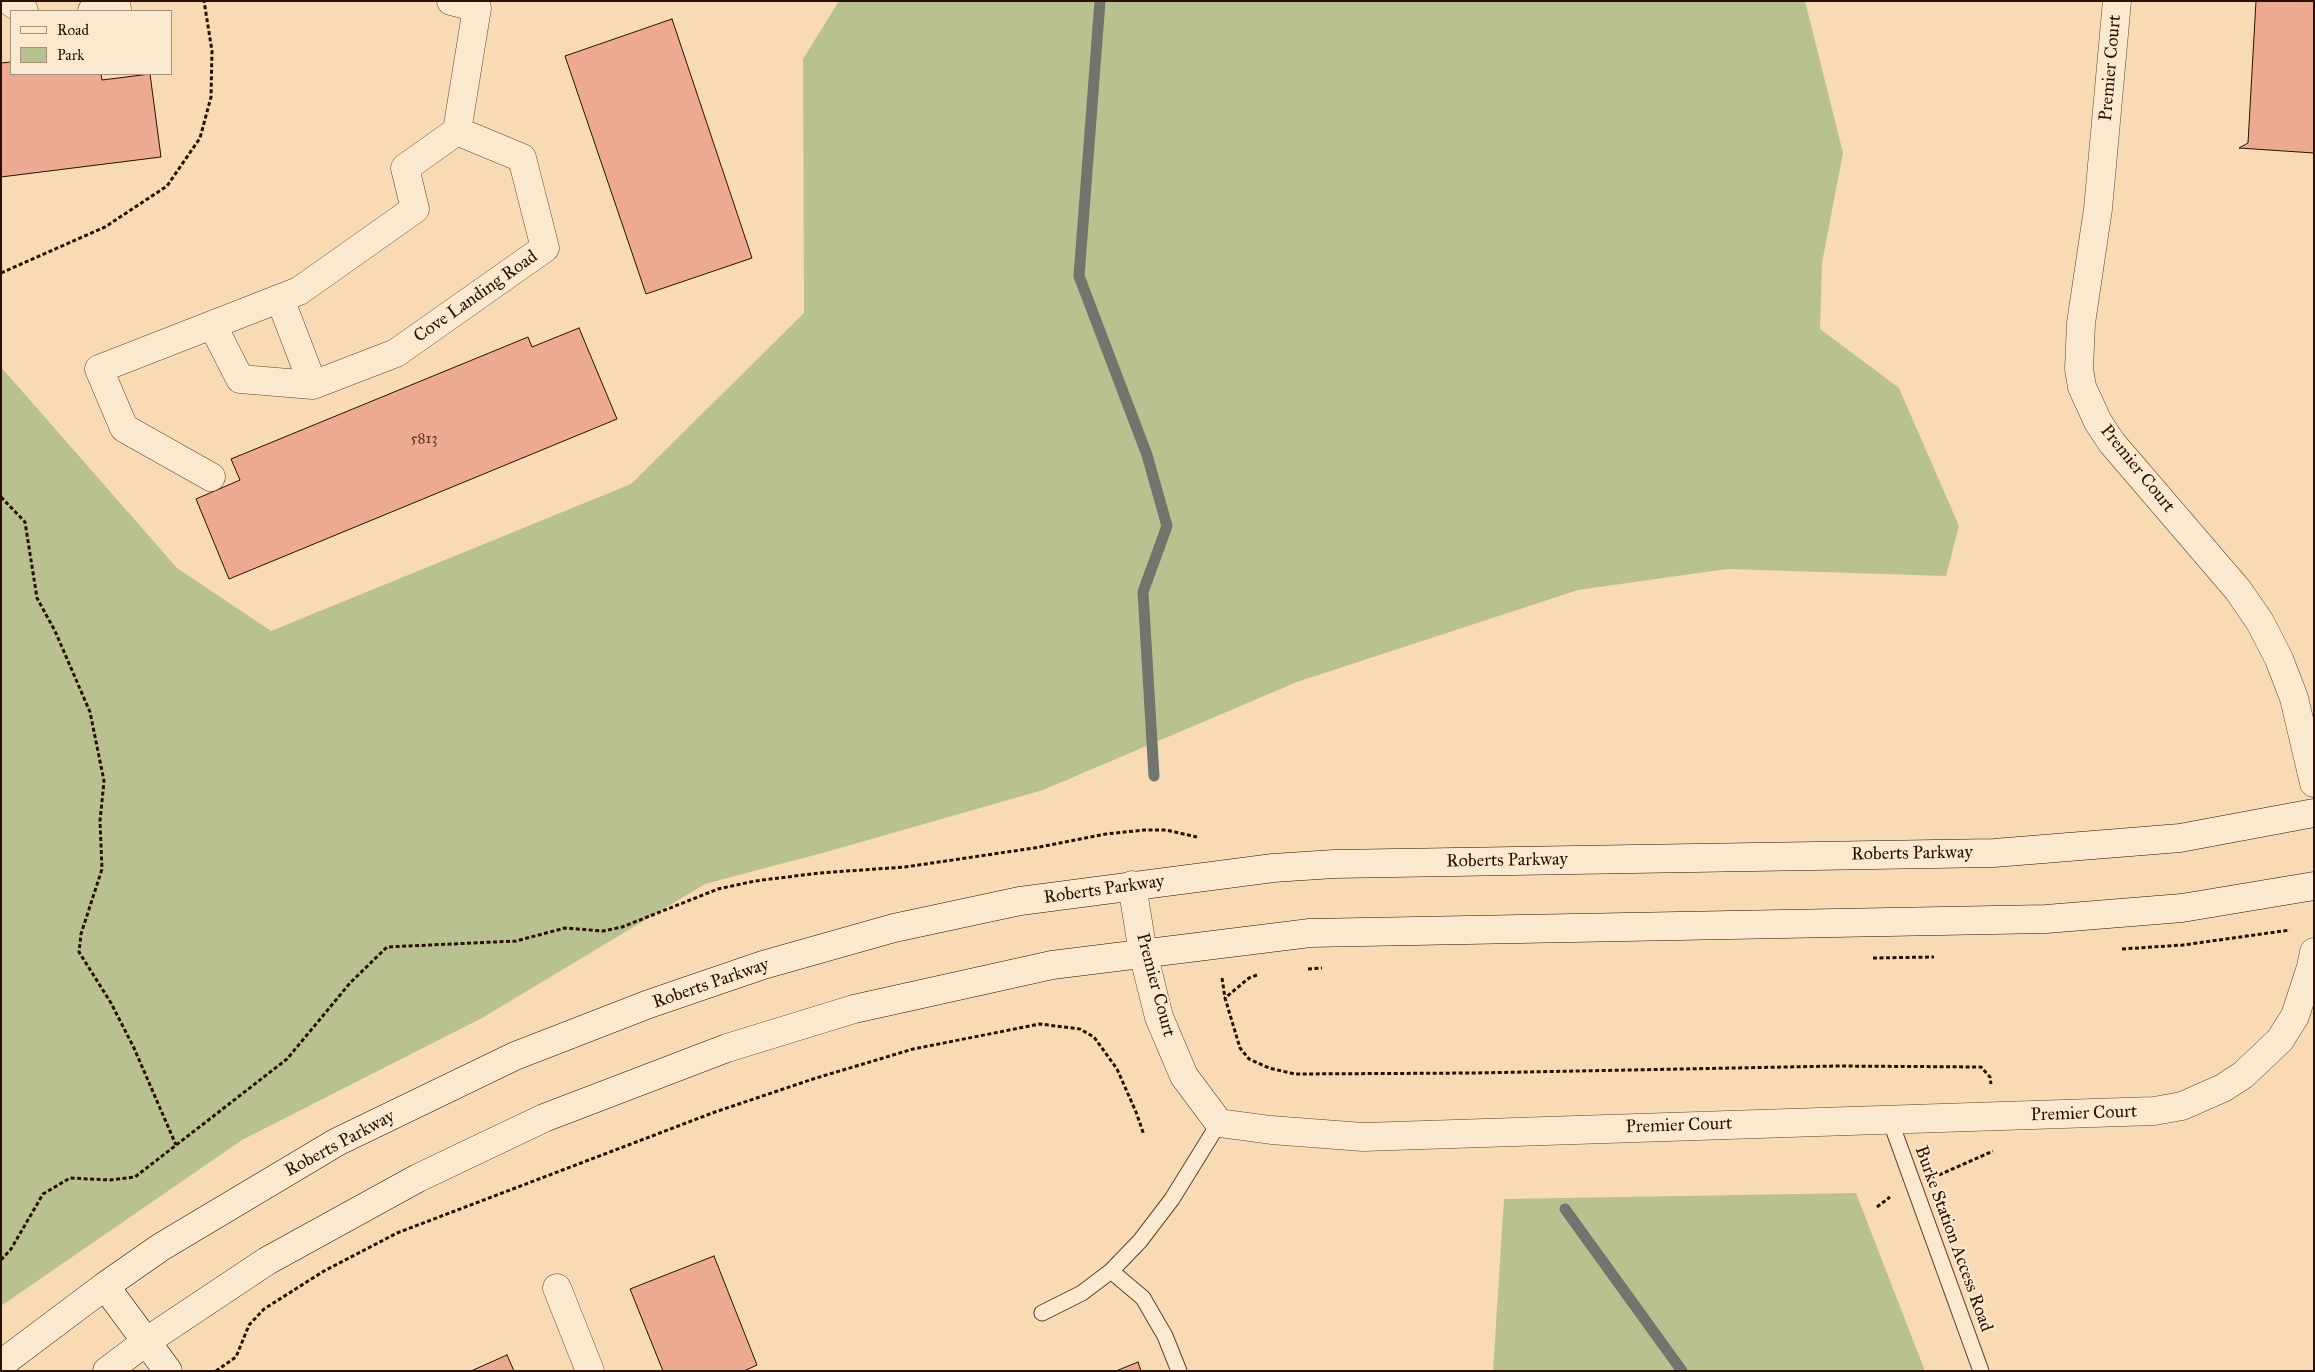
<!DOCTYPE html>
<style>
body{margin:0}
#map{position:relative;width:2315px;height:1372px;overflow:hidden;background:#f8dbb5;font-family:"IM FELL Great Primer",serif}
canvas{display:block}
.frame{position:absolute;inset:0;border:2px solid #291000;pointer-events:none}
.legend{position:absolute;left:10px;top:10px;width:162px;height:65px;box-sizing:border-box;background:#fae8cf;border:1px solid #a6927c;margin:0;padding:6px 9px;list-style:none;font-size:15px;color:#291000}
.legend li{display:flex;align-items:center;gap:10px;height:25px}
.legend b{width:25px;border:1px solid #a6927c}
</style>
<div id="map">
<canvas width="2315" height="1372"></canvas>
<div class="frame"></div>
<ul class="legend">
<li><b style="height:6px;background:#fae8cf"></b>Road</li>
<li><b style="height:14px;background:#bac190"></b>Park</li>
</ul>
</div>
<script>
const ctx = document.querySelector('canvas').getContext('2d');
ctx.lineJoin = 'round';
function fillPath(path, color) {
  ctx.fillStyle = color;
  ctx.fill(path, 'evenodd');
}
function toPath(rows) {
  const path = new Path2D();
  for (const r of rows) {
    path.moveTo(r[0], r[1]);
    for (let i = 2; i < r.length; i += 2) path.lineTo(r[i], r[i + 1]);
  }
  return path;
}
function stroke(path, color, width, dash) {
  ctx.strokeStyle = color;
  ctx.lineWidth = width;
  ctx.lineCap = dash ? 'butt' : 'round';
  ctx.setLineDash(dash || []);
  ctx.stroke(path);
}
function label(font, color, halo, rows, align = 'center') {
  ctx.font = font + ' "IM FELL Great Primer",serif';
  ctx.lineWidth = 4;
  ctx.setLineDash([]);
  ctx.textBaseline = 'middle';
  ctx.strokeStyle = halo;
  ctx.fillStyle = color;
  for (const [text, x, y, turn = 0] of rows) {
    ctx.save();
    ctx.translate(x, y);
    ctx.rotate((+turn || 0) * Math.PI / 180);
    ctx.textAlign = isNaN(turn) ? turn : align;
    if (halo) ctx.strokeText(text, 0, 0);
    ctx.fillText(text, 0, 0);
    ctx.restore();
  }
}
fillPath(toPath([
 [839,1,1805,1,1843,153,1822,263,1820,329,1899,388,1959,526,1946,576,1727,569,1578,590,1297,682,1043,790,826,852,705,884,482,1018,242,1140,1,1306,1,367,177,568,271,631,631,484,804,313,803,59],
 [1856,1193,1925,1371,1493,1371,1504,1199]
]), '#bac190');
stroke(toPath([
 [1100,1,1079,276,1147,455,1167,526,1143,592,1154,776],
 [1565,1209,1682,1371]
]), '#71756e', 11);
const building = toPath([
 [2256,1,2314,1,2314,153,2239,148,2248,143,2256,1],
 [672,19,752,258,646,294,565,56,672,19],
 [11,62,11,74,101,74,102,80,150,74,161,157,1,177,1,63,11,62],
 [579,328,617,419,229,579,196,499,240,480,231,459,528,337,532,347,579,328],
 [714,1256,757,1365,744,1371,663,1371,630,1289,714,1256],
 [507,1355,514,1371,471,1371,507,1355],
 [1138,1362,1141,1371,1116,1371,1138,1362]
]);
fillPath(building, '#edaa93');
stroke(building, '#291000', 1);
const lane = toPath([
 [1890,1120,1981,1371],
 [1111,1271,1143,1298,1165,1336,1179,1371],
 [1042,1313,1082,1293,1111,1271,1140,1241,1172,1199,1219,1123]
]);
const street = toPath([
 [9,1,24,11],
 [2117,1,2098,209,2081,323,2079,369,2082,387,2098,422,2112,443,2238,590,2260,622,2279,659,2294,698,2314,783],
 [92,11,117,9,115,1],
 [280,299,313,385,396,353,545,248,522,158,457,131],
 [213,326,240,379,313,385],
 [211,477,124,428,99,369,299,291,415,209,405,168,457,131,477,8,451,1],
 [1132,885,1143,953,1159,1017,1184,1076,1219,1123,1271,1130,1363,1137,2154,1111,2182,1106,2223,1088,2243,1075,2280,1040,2295,1016,2311,967,2314,952],
 [557,1288,590,1371]
]);
const secondary = toPath([
 [105,1286,168,1371],
 [1,1364,105,1286,161,1247,337,1142,515,1056,649,1004,763,965,894,928,1020,901,1273,868,1334,864,1994,853,2180,838,2314,813],
 [107,1371,147,1341,267,1261,418,1178,544,1118,727,1048,854,1009,1052,965,1310,933,2046,919,2182,908,2314,886]
]);
stroke(lane, '#5d432d', 17);
stroke(street, '#5d432d', 29);
stroke(secondary, '#291000', 29);
stroke(toPath([
 [1,273,105,227,167,186,200,138,211,97,212,51,204,1],
 [1,497,25,522,37,598,55,631,90,712,104,781,100,821,102,869,81,934,79,952,111,1003,134,1048,176,1145],
 [2122,949,2183,945,2290,930],
 [1873,958,1934,957],
 [1308,969,1322,968],
 [1257,975,1249,978,1225,998,1240,1048,1249,1059,1269,1068,1295,1074,1474,1073,1836,1066,1981,1067,1990,1077,1991,1084],
 [1222,978,1225,998],
 [1939,1175,1993,1151],
 [1877,1207,1890,1197],
 [1,1260,11,1249,43,1194,70,1178,110,1180,135,1177,287,1059,350,983,387,947,516,941,565,928,603,931,622,927,718,889,755,881,819,873,905,867,1034,848,1106,834,1144,830,1166,830,1197,837],
 [216,1371,236,1357,249,1325,264,1309,324,1271,397,1233,715,1112,813,1079,913,1049,1040,1024,1080,1029,1094,1037,1117,1069,1136,1112,1144,1135]
]), '#291000', 3, [4, 2.5]);
stroke(lane, '#fae8cf', 15);
stroke(street, '#fae8cf', 28);
stroke(secondary, '#fae8cf', 28);
label('15px', '#5a3625', null, [
 ["5813",424,439]
]);
label('18px', '#291000', '#fae8cf', [
 ["Premier Court",2111,68,-85],
 ["Cove Landing Road",476,297,-35],
 ["Premier Court",2137,469,51],
 ["Roberts Parkway",1912,854,-1],
 ["Roberts Parkway",1507,861,-1],
 ["Roberts Parkway",1104,890,-8],
 ["Roberts Parkway",711,984,-19],
 ["Premier Court",1155,985,75],
 ["Premier Court",2084,1114,-2],
 ["Premier Court",1679,1126,-2],
 ["Roberts Parkway",340,1144,-28],
 ["Burke Station Access Road",1953,1239,70]
]);
</script>
